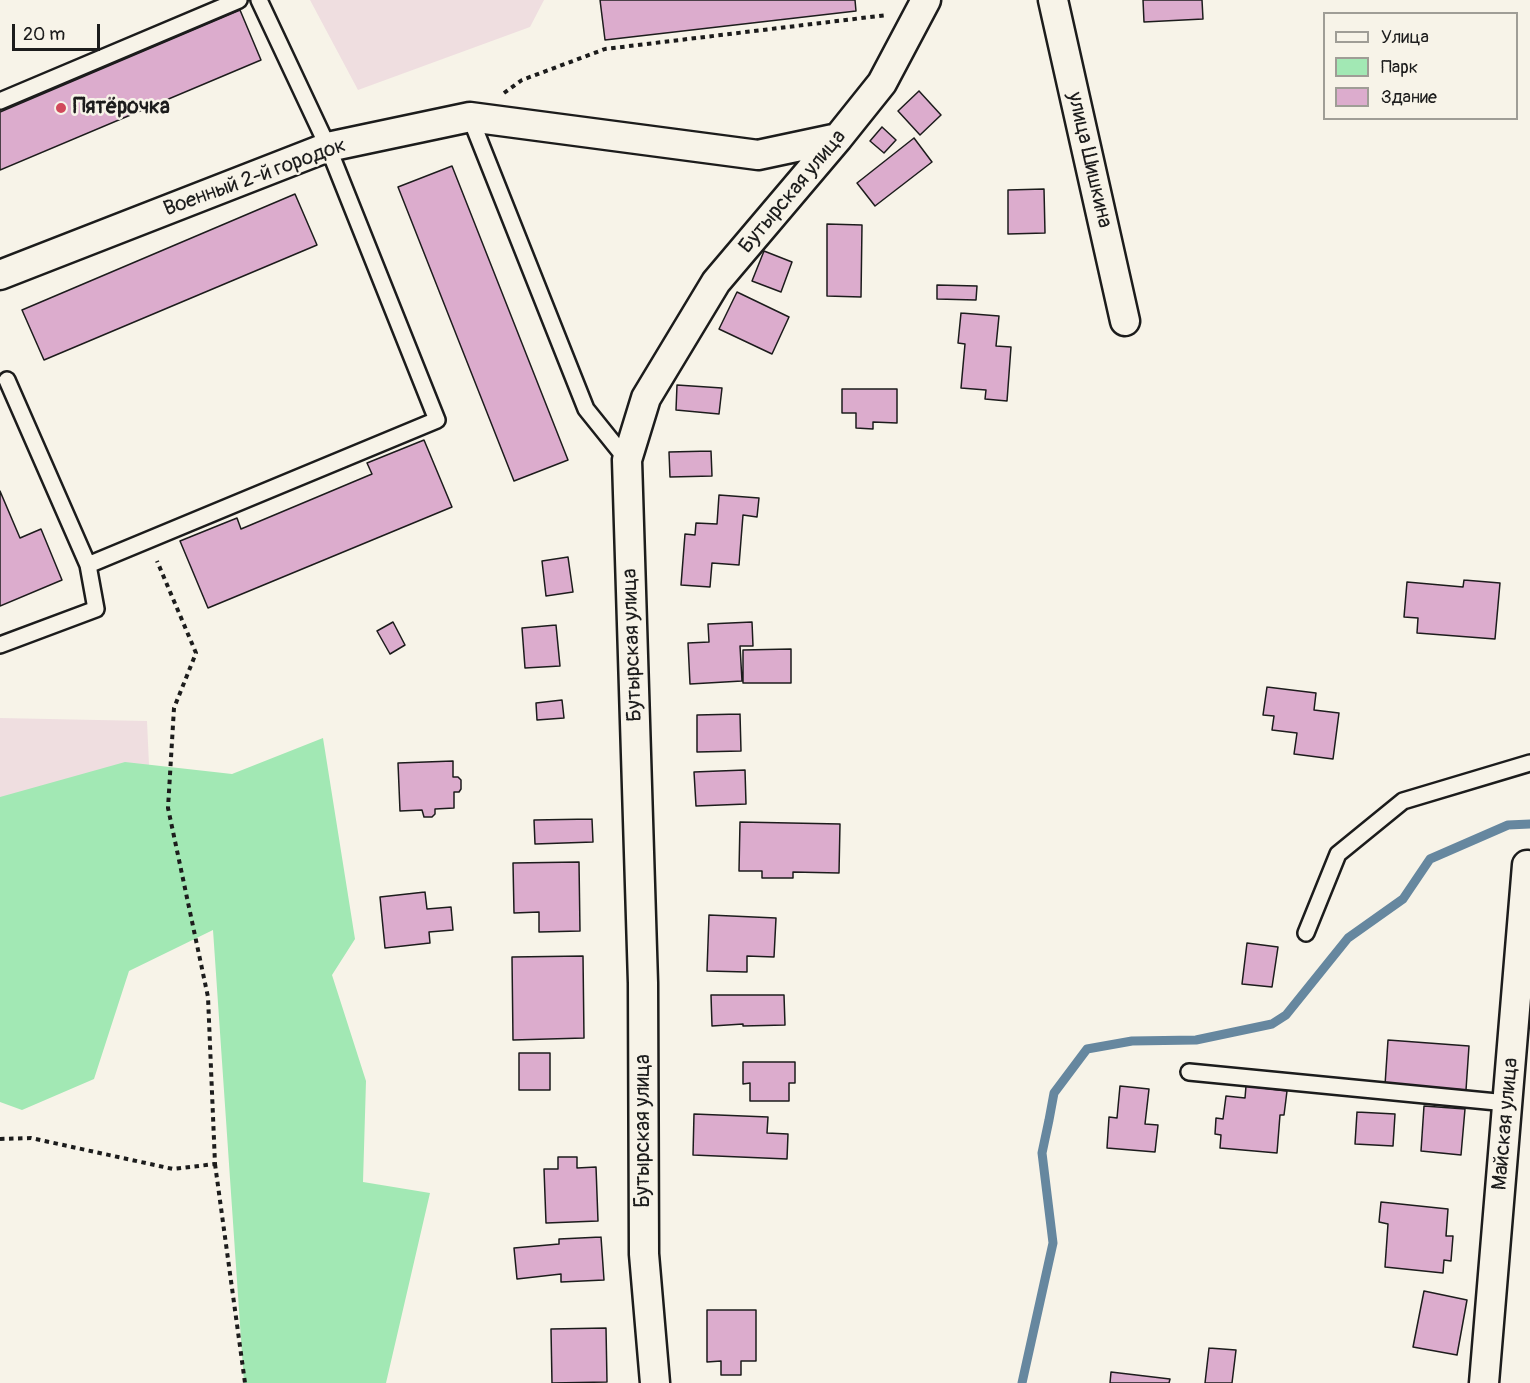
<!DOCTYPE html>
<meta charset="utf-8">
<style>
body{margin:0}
#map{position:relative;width:1530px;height:1383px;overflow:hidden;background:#f7f3e8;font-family:Pangolin,sans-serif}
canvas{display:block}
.legend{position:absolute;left:1323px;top:12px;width:195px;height:108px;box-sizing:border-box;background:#f7f3e8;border:2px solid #9f9d96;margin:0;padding:8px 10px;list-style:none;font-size:18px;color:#1c1c1c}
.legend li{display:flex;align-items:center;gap:12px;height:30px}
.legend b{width:30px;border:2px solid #9f9d96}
.scale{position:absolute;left:12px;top:24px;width:88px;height:27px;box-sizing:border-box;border:3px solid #1c1c1c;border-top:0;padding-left:8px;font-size:18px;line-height:21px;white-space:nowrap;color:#1c1c1c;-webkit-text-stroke:4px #f7f3e8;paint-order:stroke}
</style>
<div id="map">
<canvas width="1530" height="1383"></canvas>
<ul class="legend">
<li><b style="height:8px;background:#f7f3e8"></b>Улица</li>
<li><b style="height:16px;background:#a2e8b4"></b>Парк</li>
<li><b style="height:16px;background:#dcaccd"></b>Здание</li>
</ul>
<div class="scale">20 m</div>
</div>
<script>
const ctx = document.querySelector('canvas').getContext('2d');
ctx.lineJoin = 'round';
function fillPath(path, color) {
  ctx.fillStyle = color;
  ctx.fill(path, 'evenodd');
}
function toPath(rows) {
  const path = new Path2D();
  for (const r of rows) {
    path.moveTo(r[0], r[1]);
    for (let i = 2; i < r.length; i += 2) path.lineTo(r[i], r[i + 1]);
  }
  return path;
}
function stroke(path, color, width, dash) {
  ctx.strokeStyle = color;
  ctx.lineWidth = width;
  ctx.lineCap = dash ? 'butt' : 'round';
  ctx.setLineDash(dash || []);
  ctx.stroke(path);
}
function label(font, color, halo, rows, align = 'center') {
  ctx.font = font + ' Pangolin,sans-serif';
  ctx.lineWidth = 5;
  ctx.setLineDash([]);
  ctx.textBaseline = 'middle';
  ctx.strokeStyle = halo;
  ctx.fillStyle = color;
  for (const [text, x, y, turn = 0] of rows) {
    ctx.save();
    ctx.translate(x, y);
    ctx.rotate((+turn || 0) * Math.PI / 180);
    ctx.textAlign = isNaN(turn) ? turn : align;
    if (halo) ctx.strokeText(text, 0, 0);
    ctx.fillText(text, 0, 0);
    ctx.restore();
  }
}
fillPath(toPath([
 [310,0,544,0,530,27,358,90],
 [0,718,147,721,149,765,0,832]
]), '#efdee0');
fillPath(toPath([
 [323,738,355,939,332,975,366,1081,363,1182,430,1193,386,1383,244,1383,213,930,129,971,94,1079,22,1110,0,1102,0,797,125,762,232,774]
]), '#a2e8b4');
stroke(toPath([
 [1022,1383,1053,1243,1042,1153,1049,1120,1054,1093,1087,1049,1132,1041,1196,1040,1272,1024,1286,1015,1348,938,1403,899,1430,859,1508,825,1530,824]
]), '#66879f', 9);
const building = toPath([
 [600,0,855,0,856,11,605,40,600,0],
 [1143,0,1202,0,1203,19,1144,22,1143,0],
 [240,10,261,60,0,170,0,112,240,10],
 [919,91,941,115,920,135,898,111,919,91],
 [882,127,896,140,884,153,870,141,882,127],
 [914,138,932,162,875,206,857,183,914,138],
 [452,166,568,460,514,481,398,187,452,166],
 [1044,189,1045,233,1008,234,1008,190,1044,189],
 [295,194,317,245,44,360,22,310,295,194],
 [827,224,862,225,861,297,827,296,827,224],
 [764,251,792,262,781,292,752,281,764,251],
 [937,285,977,286,976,300,937,299,937,285],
 [737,292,789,317,772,354,719,329,737,292],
 [961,313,999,316,996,346,1011,347,1007,401,985,399,986,390,961,388,965,344,958,343,961,313],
 [677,385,722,388,719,414,676,410,677,385],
 [842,389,897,389,897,423,873,422,873,429,856,428,856,413,842,413,842,389],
 [424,440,452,507,208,608,180,541,237,518,241,529,372,474,367,463,424,440],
 [711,451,712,476,670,477,669,452,711,451],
 [0,491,20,538,41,529,62,580,0,606,0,491],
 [719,495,759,498,757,517,743,515,739,565,712,563,710,587,681,585,685,534,695,535,696,523,717,524,719,495],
 [568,557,573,592,546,596,542,561,568,557],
 [1464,580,1500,583,1495,639,1417,633,1418,618,1404,617,1407,582,1463,587,1464,580],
 [393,622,405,645,390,654,377,631,393,622],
 [752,622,753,646,740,646,742,681,690,684,688,643,709,642,708,624,752,622],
 [556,625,560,666,525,668,522,628,556,625],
 [791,649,791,683,743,683,743,650,791,649],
 [1267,687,1316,693,1314,710,1339,713,1333,759,1294,754,1297,733,1272,730,1274,716,1263,715,1267,687],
 [562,700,564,718,537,720,536,703,562,700],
 [740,714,741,751,697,752,697,715,740,714],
 [453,761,453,777,458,777,461,780,461,789,459,792,454,792,454,808,435,809,435,814,432,817,424,817,422,810,400,811,398,763,453,761],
 [745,770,746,804,696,806,694,772,745,770],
 [592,819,593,842,535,844,534,820,592,819],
 [740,822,840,824,839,873,793,872,793,878,762,878,762,871,739,871,740,822],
 [579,862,580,931,539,932,539,912,514,913,513,863,579,862],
 [425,892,427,909,451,907,453,930,429,932,430,943,385,948,380,897,425,892],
 [709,915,776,918,774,957,747,956,747,972,707,971,709,915],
 [1247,943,1278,947,1272,987,1242,984,1247,943],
 [583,956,584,1038,513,1040,512,957,583,956],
 [711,995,784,995,785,1025,743,1026,743,1024,712,1026,711,995],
 [1388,1040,1469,1046,1466,1090,1385,1085,1388,1040],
 [519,1053,550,1053,550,1090,519,1090,519,1053],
 [743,1062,795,1062,795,1083,789,1083,789,1101,750,1101,750,1083,743,1084,743,1062],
 [1120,1086,1149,1089,1145,1124,1158,1125,1155,1152,1107,1148,1109,1117,1117,1118,1120,1086],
 [1246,1086,1287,1091,1284,1115,1280,1115,1277,1153,1220,1148,1221,1135,1215,1134,1216,1118,1223,1119,1226,1096,1245,1098,1246,1086],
 [1424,1106,1465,1109,1461,1155,1421,1151,1424,1106],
 [1357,1112,1395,1114,1393,1146,1355,1144,1357,1112],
 [694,1114,768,1117,767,1133,788,1134,787,1159,693,1155,694,1114],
 [558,1157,577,1157,577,1168,596,1167,598,1221,546,1223,544,1169,558,1169,558,1157],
 [1381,1202,1448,1209,1446,1236,1453,1236,1451,1261,1444,1260,1443,1273,1385,1267,1388,1224,1379,1222,1381,1202],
 [601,1237,604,1280,561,1282,561,1274,517,1279,514,1248,559,1244,559,1239,601,1237],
 [1424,1291,1467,1300,1457,1355,1413,1347,1424,1291],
 [707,1310,756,1310,756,1361,741,1361,741,1375,721,1375,721,1361,707,1362,707,1310],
 [606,1328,607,1382,552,1383,551,1329,606,1328],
 [1209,1348,1236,1350,1232,1383,1205,1383,1209,1348],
 [1111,1372,1170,1379,1169,1383,1110,1383,1111,1372]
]);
fillPath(building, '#dcaccd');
stroke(building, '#1c1c1c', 1.5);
const service = toPath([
 [0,101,239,0],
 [470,117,586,409,627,460],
 [7,380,88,565],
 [0,645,96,609,88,565,437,420,328,147,259,0],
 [1306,933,1338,854,1403,801,1530,763],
 [1189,1072,1507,1103]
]);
const minor = toPath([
 [1053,0,1125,321],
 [0,275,328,147,470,117,758,155,838,138],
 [655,1383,644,1254,643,983,627,460,646,398,716,282,838,138,882,83,926,0],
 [1484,1383,1527,865]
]);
stroke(service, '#1c1c1c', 20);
stroke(minor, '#1c1c1c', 33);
stroke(toPath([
 [504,93,522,80,605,49,887,15],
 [0,1139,31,1138,173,1169,215,1164,208,997,168,808,174,708,196,653,157,561],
 [215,1164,245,1383]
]), '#1c1c1c', 4, [4.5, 4.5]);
stroke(service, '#f7f3e8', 15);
stroke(minor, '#f7f3e8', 28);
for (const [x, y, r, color] of [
 [61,108,6,"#d1495b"]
]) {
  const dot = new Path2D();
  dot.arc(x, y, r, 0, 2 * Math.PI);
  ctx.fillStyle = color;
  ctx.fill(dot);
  stroke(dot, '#f7f3e8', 2);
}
label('bold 21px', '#1c1c1c', '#f7f3e8', [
 ["Пятёрочка",73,108]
], 'left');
label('21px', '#1c1c1c', '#f7f3e8', [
 ["улица Шишкина",1089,160,77],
 ["Военный 2-й городок",255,178,-20],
 ["Бутырская улица",793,192,-50],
 ["Бутырская улица",633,645,-92],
 ["Майская улица",1506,1124,-85],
 ["Бутырская улица",644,1131,-90]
]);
</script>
